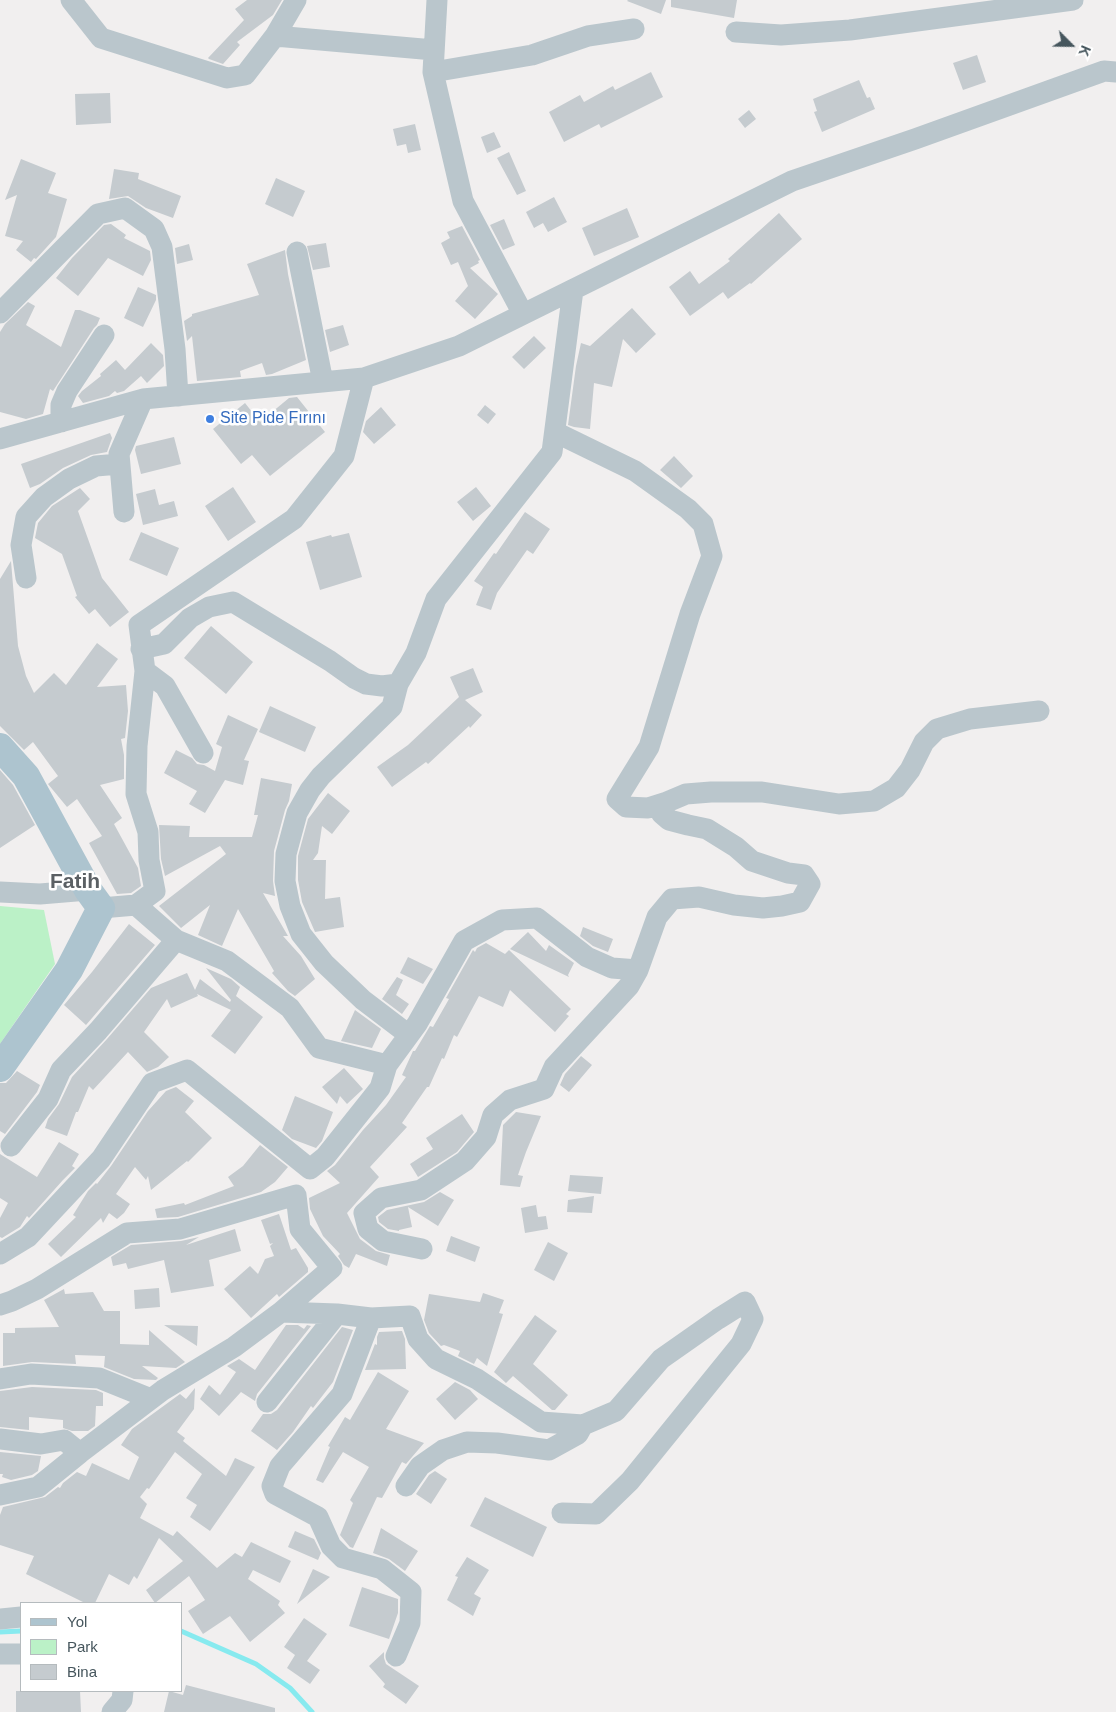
<!DOCTYPE html>
<meta charset="utf-8">
<style>
body{margin:0}
#map{position:relative;width:1116px;height:1712px;overflow:hidden;background:#f1efef;font-family:Helvetica,sans-serif}
canvas{display:block}
.legend{position:absolute;left:20px;top:1602px;width:162px;height:90px;box-sizing:border-box;background:#fff;border:1px solid #b5bbbe;margin:0;padding:6px 9px;list-style:none;font-size:15px;color:#46565d}
.legend li{display:flex;align-items:center;gap:10px;height:25px}
.legend b{width:25px;border:1px solid #b5bbbe}
.north{position:absolute;left:1046px;top:20px;width:50px;height:50px;-webkit-text-stroke:4px #fff;paint-order:stroke;rotate:113deg;font-size:14px;font-weight:700;line-height:20px;text-align:center;color:#46565d}
.north::after{content:'';display:block;margin:auto;width:18px;height:22px;background:#46565d;clip-path:polygon(50% 0,100% 100%,50% 72%,0 100%)}
</style>
<div id="map">
<canvas width="1116" height="1712"></canvas>
<ul class="legend">
<li><b style="height:6px;background:#adc4cf"></b>Yol</li>
<li><b style="height:14px;background:#bbf1c7"></b>Park</li>
<li><b style="height:14px;background:#c5cbcf"></b>Bina</li>
</ul>
<div class="north">K</div>
</div>
<script>
const ctx = document.querySelector('canvas').getContext('2d');
ctx.lineJoin = 'round';
function fillPath(path, color) {
  ctx.fillStyle = color;
  ctx.fill(path, 'evenodd');
}
function toPath(rows) {
  const path = new Path2D();
  for (const r of rows) {
    path.moveTo(r[0], r[1]);
    for (let i = 2; i < r.length; i += 2) path.lineTo(r[i], r[i + 1]);
  }
  return path;
}
function stroke(path, color, width, dash) {
  ctx.strokeStyle = color;
  ctx.lineWidth = width;
  ctx.lineCap = dash ? 'butt' : 'round';
  ctx.setLineDash(dash || []);
  ctx.stroke(path);
}
function label(font, color, halo, rows, align = 'center') {
  ctx.font = font + ' Helvetica,sans-serif';
  ctx.lineWidth = 5;
  ctx.setLineDash([]);
  ctx.textBaseline = 'middle';
  ctx.strokeStyle = halo;
  ctx.fillStyle = color;
  for (const [text, x, y, turn = 0] of rows) {
    ctx.save();
    ctx.translate(x, y);
    ctx.rotate((+turn || 0) * Math.PI / 180);
    ctx.textAlign = isNaN(turn) ? turn : align;
    if (halo) ctx.strokeText(text, 0, 0);
    ctx.fillText(text, 0, 0);
    ctx.restore();
  }
}
fillPath(toPath([
 [0,906,44,910,55,964,0,1044]
]), '#bbf1c7');
stroke(toPath([
 [181,1631,256,1664,290,1688,312,1712],
 [0,1632,21,1631]
]), '#87eaef', 5);
fillPath(toPath([
 [247,0,282,0,273,15,237,42,240,45,223,64,209,59,208,58,244,20,235,9],
 [628,0,666,0,661,14,627,1],
 [671,0,737,0,734,18,671,7],
 [977,55,986,82,963,90,953,63],
 [651,72,663,97,601,128,599,124,564,142,549,112,580,95,584,102,613,86,615,90],
 [859,80,867,98,870,97,875,109,822,132,814,112,817,111,813,99],
 [110,93,111,123,76,125,75,94],
 [749,110,756,119,745,128,738,119],
 [415,124,421,150,408,153,406,144,397,146,393,129],
 [494,132,501,147,487,153,481,137],
 [509,152,526,191,517,195,497,158],
 [21,159,56,173,48,193,67,199,56,237,36,259,34,258,31,262,16,250,23,241,5,236,17,195,5,200],
 [114,169,139,173,138,179,181,196,173,218,146,208,128,196,109,199],
 [276,178,305,191,293,217,265,204],
 [554,197,567,222,548,232,543,223,534,228,526,212],
 [627,208,639,237,594,256,582,228],
 [779,213,802,239,751,284,750,283,728,299,723,292,690,316,669,287,690,271,699,284,730,261,728,259],
 [504,219,515,245,503,250,490,225],
 [111,224,126,235,124,238,150,251,151,260,143,276,108,258,78,296,56,278,72,258,104,225],
 [462,226,480,260,478,261,479,263,470,268,498,294,475,319,455,301,468,286,458,262,451,265,441,243,450,238,447,232],
 [326,243,330,267,313,270,307,246],
 [189,244,193,260,177,264,175,248],
 [285,250,288,274,306,360,272,374,266,375,262,363,240,371,241,377,197,381,192,336,187,341,184,321,192,316,192,314,259,295,247,264],
 [138,287,156,295,156,300,143,327,124,318],
 [28,302,35,306,26,325,61,347,75,310,80,310,100,318,97,325,94,328,53,391,50,389,43,414,26,419,0,412,0,332,5,324],
 [632,308,656,334,636,353,623,339,612,387,594,383,590,429,574,427,568,425,576,366,581,343,590,346],
 [343,325,349,345,330,352,325,330],
 [534,336,546,348,524,369,512,357],
 [151,343,163,355,164,366,147,383,141,376,124,391,117,393,115,391,109,396,83,403,78,396,82,391,101,376,100,374,116,360,125,370],
 [297,397,325,432,270,476,252,455,241,464,213,429,245,403,260,422,289,398],
 [485,405,496,414,488,424,477,415],
 [381,407,396,425,374,444,363,432,366,421],
 [110,433,112,438,107,452,91,455,63,468,40,484,30,488,21,464],
 [174,437,181,464,141,474,135,450,136,446],
 [674,456,693,476,681,488,660,470],
 [233,487,256,522,228,541,205,506],
 [476,487,491,506,473,521,457,502],
 [80,488,90,499,78,511,102,578,129,612,110,627,95,609,89,614,75,597,77,596,62,554,35,538,38,523,52,506],
 [155,489,159,505,174,501,178,516,143,525,136,494],
 [525,512,550,529,533,554,527,550,497,593,491,610,476,605,483,587,474,581,494,553,496,554],
 [141,532,179,548,167,576,129,560],
 [349,533,362,577,320,590,306,542,331,535,332,537],
 [11,561,18,646,26,676,34,693,54,673,66,685,97,643,118,659,97,687,126,685,128,711,125,738,121,739,124,755,124,779,100,785,122,818,114,824,138,868,141,886,131,893,117,894,89,843,102,836,77,799,67,807,48,784,58,776,33,742,24,750,0,726,0,579],
 [211,626,253,662,226,694,184,658],
 [473,668,483,692,465,700,482,715,470,728,469,726,428,764,426,762,392,787,377,767,408,745,459,697,450,677],
 [270,706,316,727,305,752,259,732],
 [228,715,258,729,244,760,249,761,243,785,225,780,205,813,189,804,197,791,164,773,176,750,192,758,197,764,204,765,215,771,222,747,216,744],
 [0,770,13,785,35,825,0,848],
 [261,778,292,784,289,801,285,810,274,851,273,881,275,896,263,893,288,936,283,936,301,956,315,979,295,996,288,991,272,973,274,971,238,909,222,946,198,935,210,905,181,928,159,906,226,854,220,846,165,876,161,859,159,825,190,826,189,837,252,837,258,815,254,815],
 [328,793,350,811,332,834,322,826,318,853,313,860,326,860,325,899,340,897,344,927,315,932,302,902,298,880,298,856,308,819],
 [129,924,155,945,86,1025,64,1005,92,972],
 [583,927,613,939,608,952,593,946,580,936],
 [528,932,546,951,549,945,574,963,568,975,569,977,510,949],
 [486,943,505,954,509,950,571,1009,566,1014,569,1016,555,1032,510,990,503,1007,479,996,457,1037,454,1035,444,1059,442,1058,429,1087,427,1087,402,1123,407,1127,370,1167,379,1177,347,1213,360,1239,376,1251,390,1255,387,1266,356,1254,349,1268,344,1265,338,1256,340,1254,323,1236,310,1209,309,1198,340,1183,327,1171,335,1165,363,1130,386,1105,406,1077,402,1075,413,1051,415,1051,430,1026,433,1027,449,999,446,998,473,950,475,952,477,948],
 [408,957,433,969,423,984,400,973],
 [206,968,231,979,240,987,236,996,263,1017,235,1054,211,1036,231,1010,197,994,198,996,171,1008,167,999,144,1032,169,1057,158,1067,147,1072,128,1052,93,1090,89,1086,78,1112,76,1112,67,1136,45,1128,48,1119,59,1104,72,1077,107,1039,151,988,187,973,195,990,200,979,230,1002,231,1000],
 [397,977,403,980,396,995,409,1004,402,1014,382,999],
 [355,1010,381,1029,372,1048,341,1041],
 [581,1056,592,1065,569,1092,560,1085,565,1074],
 [344,1068,363,1089,347,1104,340,1096,337,1104,322,1087],
 [17,1071,40,1085,37,1092,5,1134,0,1131,0,1083,6,1083],
 [176,1087,194,1101,185,1112,212,1138,188,1162,187,1161,151,1190,148,1176,146,1180,135,1167,116,1194,130,1204,124,1213,117,1219,109,1213,103,1223,101,1218,61,1257,48,1244,76,1217,73,1215,88,1191,96,1183,97,1184,111,1166,148,1111,166,1091],
 [295,1096,333,1112,322,1141,316,1148,292,1139,282,1130],
 [516,1112,541,1116,526,1152,518,1175,523,1176,520,1187,500,1185,503,1125],
 [462,1114,474,1132,457,1152,418,1177,410,1164,433,1149,426,1138],
 [59,1142,79,1154,72,1166,75,1168,63,1180,29,1218,27,1216,20,1227,2,1238,0,1237,0,1218,8,1203,0,1198,0,1154,37,1177],
 [260,1145,288,1167,275,1182,261,1192,178,1217,157,1218,155,1209,184,1203,185,1205,234,1186,228,1177,243,1166],
 [570,1175,603,1177,601,1194,568,1191],
 [440,1192,454,1200,438,1226,408,1207,412,1227,399,1230,399,1231,388,1229,379,1222,378,1217,387,1210,424,1202],
 [594,1196,592,1213,567,1212,568,1200],
 [536,1205,538,1217,546,1216,548,1229,525,1233,521,1208],
 [279,1214,291,1250,296,1248,308,1268,308,1272,279,1297,277,1294,251,1318,224,1289,250,1266,258,1274,265,1259,274,1256,270,1246,273,1243,270,1244,261,1220],
 [235,1229,241,1251,209,1260,214,1286,171,1293,164,1260,128,1269,126,1263,113,1266,111,1257,131,1245,181,1241,199,1237,186,1245],
 [451,1236,480,1247,475,1262,446,1251],
 [548,1242,568,1253,554,1281,534,1270],
 [159,1288,160,1307,135,1309,134,1290],
 [64,1289,65,1294,93,1292,104,1311,120,1311,120,1344,149,1345,149,1330,185,1362,176,1368,142,1366,158,1378,156,1380,134,1379,104,1367,105,1356,75,1355,76,1364,32,1362,3,1366,3,1333,15,1333,15,1328,59,1327,44,1300],
 [483,1293,504,1300,499,1313,503,1314,487,1366,477,1358,474,1364,458,1356,460,1351,444,1345,441,1346,429,1333,424,1320,429,1294,480,1302],
 [535,1315,557,1331,533,1364,568,1395,555,1410,552,1410,513,1376,506,1383,494,1372],
 [164,1325,198,1326,197,1346],
 [286,1325,298,1325,304,1329,307,1325,311,1326,257,1394,255,1401,241,1392,219,1416,200,1399,209,1385,220,1395,236,1372,227,1366,239,1359,255,1370],
 [342,1327,353,1330,333,1382,313,1408,311,1406,293,1432,277,1450,251,1431,263,1414,271,1414,277,1410],
 [402,1331,405,1339,406,1369,365,1370,375,1344,377,1345,377,1337,379,1332],
 [378,1372,409,1391,386,1429,424,1443,406,1464,402,1462,382,1498,377,1497,353,1548,350,1547,340,1535,353,1503,350,1500,369,1467,343,1452,323,1483,316,1480,330,1447,328,1446,345,1417,350,1420],
 [455,1382,470,1390,478,1399,455,1420,436,1399],
 [32,1387,96,1390,103,1393,103,1406,96,1406,95,1426,88,1431,72,1431,63,1428,63,1420,29,1417,29,1430,0,1427,0,1391],
 [195,1388,194,1409,177,1432,185,1438,183,1441,226,1476,235,1458,255,1467,210,1531,190,1517,197,1505,186,1498,202,1474,175,1452,149,1489,147,1488,140,1497,147,1504,140,1518,173,1536,177,1531,217,1568,235,1553,242,1557,251,1542,291,1561,280,1583,253,1570,248,1579,280,1601,278,1605,285,1613,250,1642,230,1616,203,1634,188,1611,205,1600,189,1576,155,1603,146,1590,183,1561,159,1538,137,1579,134,1576,129,1585,109,1574,95,1603,85,1603,26,1574,34,1556,0,1545,0,1515,3,1507,45,1497,58,1487,60,1488,63,1483,77,1472,86,1476,92,1463,129,1480,139,1457,121,1445,132,1429,180,1394,186,1399],
 [0,1452,41,1456,38,1471,32,1475,11,1480,2,1477,3,1474,0,1474],
 [435,1471,447,1479,431,1504,416,1494,429,1475],
 [485,1497,547,1527,533,1557,470,1526],
 [381,1528,418,1551,405,1571,389,1559,373,1553],
 [295,1531,314,1539,321,1553,318,1560,288,1547],
 [467,1557,489,1570,474,1594,481,1598,473,1616,447,1600,458,1577,455,1576],
 [313,1569,330,1577,297,1604],
 [362,1587,398,1599,398,1613,389,1639,349,1626],
 [304,1618,327,1634,307,1661,320,1670,310,1684,287,1668,295,1655,284,1647],
 [384,1652,384,1658,386,1664,419,1686,406,1704,383,1687,385,1684,369,1666],
 [186,1685,275,1708,275,1712,164,1712,169,1691,183,1695],
 [16,1691,80,1691,81,1712,16,1712]
]), '#c5cbcf');
stroke(toPath([
 [71,0,101,38,227,78,245,75,275,36,296,0],
 [437,0,433,72,463,201,523,314],
 [736,32,781,35,850,30,1073,0],
 [275,36,434,50],
 [433,72,532,55,588,36,634,29],
 [297,252,323,382],
 [0,313,98,214,125,208,154,229,162,247,175,349,178,396],
 [61,422,61,405,67,391,104,335],
 [555,432,635,471,688,509,703,524,712,556,690,614,649,747,617,799,626,807,648,808,667,802],
 [0,439,143,399,364,378,459,346,792,181,915,139,1104,71,1116,72],
 [124,512,119,454,143,399],
 [26,578,21,545,26,517,44,497,69,479,96,466,119,464],
 [141,649,164,644,190,618,209,607,233,602,330,661,354,678,366,684,382,686,398,684,416,653,436,599,552,452,573,290],
 [145,671,165,686,203,753],
 [398,684,392,707,321,776,310,790,297,813,286,854,285,881,290,906,301,934,324,963,363,1000,409,1035],
 [0,892,40,894,88,890],
 [136,905,176,940,227,961,290,1008,319,1048,387,1065],
 [101,908,136,905,155,891,149,860,148,832,136,794,137,746,145,671,139,625,294,519,344,456,364,378],
 [638,970,657,917,672,899,699,897,734,905,763,908,782,906,800,902,810,884,804,875,788,873,752,861,736,847,707,829,688,825,669,820,662,814,667,802,686,794,711,792,762,792,839,804,874,801,896,788,910,770,924,742,937,729,970,719,1039,711],
 [11,1146,48,1099,61,1070,98,1031,176,940],
 [0,1254,28,1237,101,1159,152,1083,187,1070,310,1169,325,1157,380,1088,387,1065,417,1024,464,941,502,920,537,918,587,957,612,968,638,970,629,986,554,1067,544,1089,510,1100,493,1115,486,1137,465,1161,421,1190,381,1198,364,1213,368,1229,383,1241,422,1249],
 [0,1305,12,1301,37,1289,127,1233,180,1229,296,1195,300,1229,332,1268,281,1312],
 [371,1318,342,1394,280,1466,272,1486,275,1494,318,1517,331,1546,343,1558,382,1569,411,1592,410,1623,396,1656],
 [0,1379,31,1374,99,1378,151,1399],
 [267,1402,337,1314],
 [0,1439,41,1444,64,1440,80,1453],
 [406,1486,420,1466,443,1450,467,1442,497,1443,549,1450,578,1434,583,1425],
 [0,1495,38,1487,80,1453,163,1390,234,1347,281,1312,337,1314,371,1318,410,1316,418,1339,436,1359,477,1379,541,1422,583,1425,616,1411,661,1359,718,1319,745,1302,753,1319,741,1344,630,1481,596,1514,562,1513],
 [0,1619,21,1617],
 [0,1654,21,1654],
 [112,1712,122,1700,123,1691]
]), '#bac6cc', 21);
stroke(toPath([
 [0,747,26,776,88,890,101,908,69,970,0,1068]
]), '#adc4cf', 28);
for (const [x, y, r, color] of [
 [210,419,5,"#3f7fe0"]
]) {
  const dot = new Path2D();
  dot.arc(x, y, r, 0, 2 * Math.PI);
  ctx.fillStyle = color;
  ctx.fill(dot);
  stroke(dot, '#fff', 2);
}
label('16px', '#366cbe', '#fff', [
 ["Site Pide Fırını",220,419]
], 'left');
label('bold 21px', '#5b6064', '#fff', [
 ["Fatih",75,882]
]);
</script>
